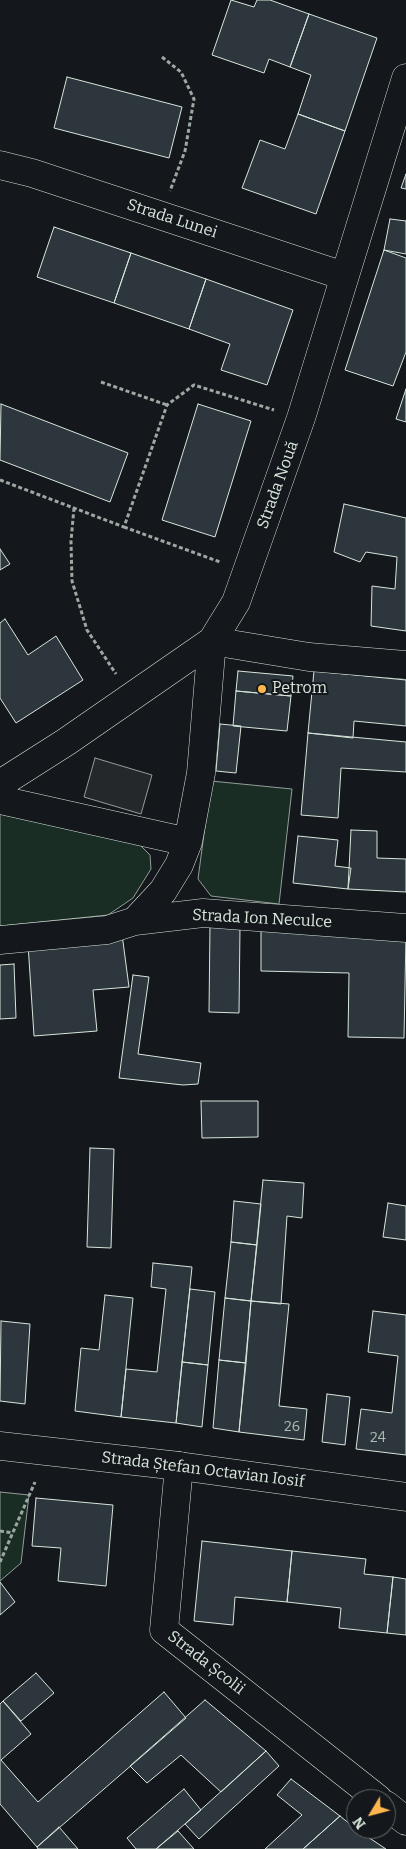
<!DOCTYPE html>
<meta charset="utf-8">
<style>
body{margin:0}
#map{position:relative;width:406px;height:1849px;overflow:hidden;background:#14181c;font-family:Bitter,serif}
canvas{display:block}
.north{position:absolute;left:346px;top:1789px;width:50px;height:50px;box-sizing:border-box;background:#14181c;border:1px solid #626a69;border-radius:50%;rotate:233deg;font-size:14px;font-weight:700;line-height:20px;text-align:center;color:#d8e6dc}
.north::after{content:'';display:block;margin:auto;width:18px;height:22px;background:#ffb74d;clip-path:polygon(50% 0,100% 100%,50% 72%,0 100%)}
</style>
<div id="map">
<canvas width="406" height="1849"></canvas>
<div class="north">N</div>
</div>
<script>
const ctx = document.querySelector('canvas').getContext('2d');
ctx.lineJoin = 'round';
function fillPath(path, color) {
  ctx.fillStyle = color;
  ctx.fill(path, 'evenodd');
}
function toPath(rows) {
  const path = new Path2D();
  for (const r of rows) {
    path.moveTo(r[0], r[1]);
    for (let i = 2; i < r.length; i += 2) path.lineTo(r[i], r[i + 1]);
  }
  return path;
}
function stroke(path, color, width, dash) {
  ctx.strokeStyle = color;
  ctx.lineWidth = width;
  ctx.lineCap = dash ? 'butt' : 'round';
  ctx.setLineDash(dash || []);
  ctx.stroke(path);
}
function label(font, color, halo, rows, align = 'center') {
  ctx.font = font + ' Bitter,serif';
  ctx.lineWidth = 4;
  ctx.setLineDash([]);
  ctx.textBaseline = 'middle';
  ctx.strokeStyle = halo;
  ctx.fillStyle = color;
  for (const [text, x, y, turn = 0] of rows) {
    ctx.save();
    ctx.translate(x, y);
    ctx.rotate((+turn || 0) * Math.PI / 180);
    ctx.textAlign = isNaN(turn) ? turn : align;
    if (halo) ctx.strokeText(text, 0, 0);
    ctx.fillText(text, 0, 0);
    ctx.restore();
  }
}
const green = toPath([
 [211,781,292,789,279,904,211,896,198,879,211,781],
 [0,814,137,842,150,855,151,869,133,898,108,915,0,926,0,814],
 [0,1492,29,1495,21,1563,0,1581,0,1492]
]);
fillPath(green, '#1a2d24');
stroke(green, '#939e99', 1);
const parking = toPath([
 [95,758,152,775,141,814,84,797,95,758]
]);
fillPath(parking, '#24282b');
stroke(parking, '#939e99', 1);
const building = toPath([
 [231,0,254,7,257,0,270,0,309,14,290,67,269,59,264,73,212,55,231,0],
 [309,14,377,38,345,131,298,114,311,75,290,67,309,14],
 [67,77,182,107,169,158,54,128,67,77],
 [298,114,345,131,316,214,242,188,260,140,285,149,298,114],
 [406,174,406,189,401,188,406,174],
 [390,219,406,221,406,254,384,250,390,219],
 [54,227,131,253,114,303,37,277,54,227],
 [384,250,406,258,406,352,393,386,345,370,384,250],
 [131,253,206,279,189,329,114,303,131,253],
 [206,279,293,310,267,385,221,370,230,344,189,329,206,279],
 [406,389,406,422,396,419,406,389],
 [1,404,128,453,110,502,0,460,1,404],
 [198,404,251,421,215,537,162,520,198,404],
 [344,504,406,518,406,631,371,626,372,586,395,589,397,557,366,552,360,562,334,552,344,504],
 [0,549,10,564,0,570,0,549],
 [5,619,28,655,56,636,83,680,16,723,0,698,0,623,5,619],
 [238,671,293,676,291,696,236,691,238,671],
 [314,671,406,680,406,726,354,721,353,738,308,733,314,671],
 [236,691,291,696,287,731,233,726,236,691],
 [220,724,241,726,236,773,216,771,220,724],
 [308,733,406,742,406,772,341,768,338,818,301,815,308,733],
 [351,830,377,831,377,858,406,859,406,892,348,889,351,830],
 [298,836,338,840,335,866,351,868,348,889,293,883,298,836],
 [210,925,240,926,239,1013,209,1012,210,925],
 [261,928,406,934,404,1038,348,1037,349,973,261,971,261,928],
 [122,934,129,987,93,990,97,1031,34,1036,28,944,122,934],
 [14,964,16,1018,0,1019,0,965,14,964],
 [133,975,149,977,138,1054,201,1063,198,1084,183,1085,119,1078,133,975],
 [201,1101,258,1101,258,1137,202,1138,201,1101],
 [90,1148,114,1149,111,1248,87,1247,90,1148],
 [263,1180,304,1183,302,1218,287,1216,281,1304,251,1301,263,1180],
 [234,1201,261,1204,257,1245,231,1242,234,1201],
 [388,1203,406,1206,406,1240,383,1237,388,1203],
 [231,1242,257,1245,251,1301,225,1298,231,1242],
 [153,1263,192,1267,176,1423,121,1417,126,1369,157,1372,166,1289,151,1287,153,1263],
 [190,1289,215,1292,208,1365,182,1362,190,1289],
 [105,1295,133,1298,121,1417,75,1411,81,1348,99,1350,105,1295],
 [225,1298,251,1301,246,1363,219,1360,225,1298],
 [251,1301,289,1304,279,1406,307,1409,304,1440,239,1432,251,1301],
 [373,1311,406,1315,406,1455,356,1449,361,1409,392,1413,398,1356,368,1352,373,1311],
 [1,1321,30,1324,25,1404,0,1401,1,1321],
 [219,1360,246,1363,239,1432,213,1428,219,1360],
 [182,1362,208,1365,202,1427,176,1423,182,1362],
 [327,1394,350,1397,345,1445,322,1442,327,1394],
 [36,1498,113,1505,106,1586,58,1581,61,1548,32,1546,36,1498],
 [202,1541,292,1551,287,1602,235,1597,233,1625,194,1621,202,1541],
 [292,1551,366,1559,364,1574,393,1577,387,1633,339,1628,341,1608,287,1602,292,1551],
 [393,1577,406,1579,406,1635,387,1633,393,1577],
 [0,1582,15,1602,0,1615,0,1582],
 [36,1673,54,1693,21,1721,3,1701,36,1673],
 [164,1692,186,1718,37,1847,0,1804,0,1704,3,1701,31,1734,1,1760,38,1802,164,1692],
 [205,1700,266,1751,221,1792,181,1755,147,1783,130,1766,205,1700],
 [266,1751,279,1766,199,1839,185,1824,266,1751],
 [291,1779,340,1816,303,1849,265,1849,302,1815,277,1795,291,1779],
 [184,1789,201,1810,156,1849,136,1849,127,1838,184,1789],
 [340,1816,356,1829,386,1849,303,1849,340,1816],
 [59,1827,78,1849,38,1849,37,1847,59,1827],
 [178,1831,194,1849,156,1849,178,1831]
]);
fillPath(building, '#2c363c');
stroke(building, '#d8e6dc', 1);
const minor = toPath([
 [0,165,32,173,344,276],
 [212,641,309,657,406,665],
 [0,784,66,742,212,641,236,602,301,418,406,78],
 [0,800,188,842],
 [135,921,163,891,179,865,188,842,201,773,212,641],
 [0,940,107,930,135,921,203,913,406,928],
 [179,1466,164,1630,378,1799],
 [386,1805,406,1821]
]);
const major = toPath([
 [0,1446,179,1466,406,1497]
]);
stroke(minor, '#d8e6dc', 29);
stroke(major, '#d8e6dc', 29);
stroke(toPath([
 [162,57,181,72,194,99,185,151,170,191],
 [101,382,167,405],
 [0,480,124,527,167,405,194,385,274,410],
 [74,508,71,541,72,581,87,630,116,674],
 [124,527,220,562],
 [0,1531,13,1533],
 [0,1562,35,1482]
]), '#9da8a2', 3, [4, 2.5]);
stroke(minor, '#14181c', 28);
stroke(major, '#14181c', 28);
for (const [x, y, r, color] of [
 [262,689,5,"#ffb74d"]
]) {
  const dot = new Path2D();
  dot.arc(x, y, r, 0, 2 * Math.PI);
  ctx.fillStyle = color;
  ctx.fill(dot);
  stroke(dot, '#14181c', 2);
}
label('14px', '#adbab4', null, [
 ["26",292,1427],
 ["24",378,1438]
]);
label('16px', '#d8e6dc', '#14181c', [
 ["Strada Lunei",172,219,18],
 ["Strada Nouă",278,485,-70],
 ["Strada Ion Neculce",262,919,3],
 ["Strada Ștefan Octavian Iosif",203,1470,7],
 ["Strada Școlii",206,1663,38]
]);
label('16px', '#d8e6dc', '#14181c', [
 ["Petrom",272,689]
], 'left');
</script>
